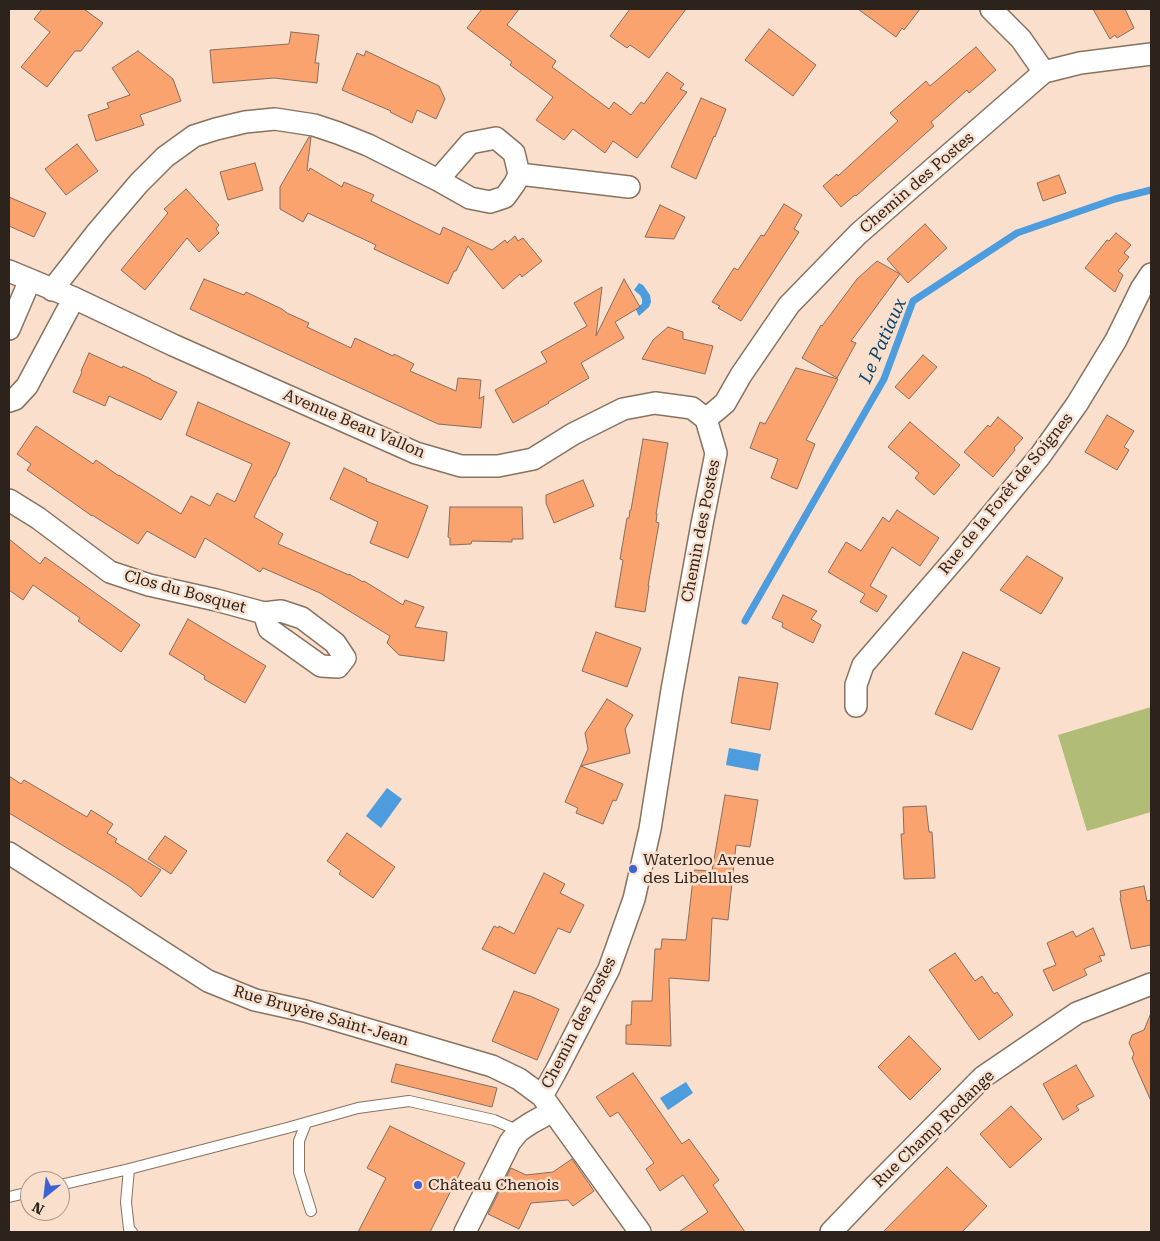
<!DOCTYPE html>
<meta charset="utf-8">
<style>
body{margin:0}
#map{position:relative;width:1160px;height:1241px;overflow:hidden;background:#f9dfcc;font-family:"Roboto Serif",serif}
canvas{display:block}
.frame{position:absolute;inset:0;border:10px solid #2c231c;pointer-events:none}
.north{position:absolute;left:20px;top:1171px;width:50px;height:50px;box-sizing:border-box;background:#f9dfcc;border:1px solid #a79486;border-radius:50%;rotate:209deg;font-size:14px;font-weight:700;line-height:20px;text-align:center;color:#2c231c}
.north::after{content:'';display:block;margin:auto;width:18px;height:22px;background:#3c63d4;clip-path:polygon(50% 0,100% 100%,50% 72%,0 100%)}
</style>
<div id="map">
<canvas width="1160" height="1241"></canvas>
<div class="frame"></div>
<div class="north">N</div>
</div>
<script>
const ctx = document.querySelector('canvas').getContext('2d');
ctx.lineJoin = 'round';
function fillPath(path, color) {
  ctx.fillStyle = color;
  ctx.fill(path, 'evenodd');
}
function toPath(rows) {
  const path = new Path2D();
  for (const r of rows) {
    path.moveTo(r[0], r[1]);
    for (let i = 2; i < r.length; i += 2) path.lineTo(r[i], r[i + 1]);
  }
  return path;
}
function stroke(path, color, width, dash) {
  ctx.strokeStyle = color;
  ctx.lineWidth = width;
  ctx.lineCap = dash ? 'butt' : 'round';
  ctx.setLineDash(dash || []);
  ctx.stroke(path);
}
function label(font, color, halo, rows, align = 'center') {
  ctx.font = font + ' "Roboto Serif",serif';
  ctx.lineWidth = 5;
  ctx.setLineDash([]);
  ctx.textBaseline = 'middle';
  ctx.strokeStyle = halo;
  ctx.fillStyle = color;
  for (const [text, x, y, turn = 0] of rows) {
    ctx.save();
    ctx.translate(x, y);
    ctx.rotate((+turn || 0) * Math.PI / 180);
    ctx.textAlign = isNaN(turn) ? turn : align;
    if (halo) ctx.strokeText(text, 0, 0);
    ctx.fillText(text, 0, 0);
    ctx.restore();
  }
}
fillPath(toPath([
 [1151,707,1151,812,1087,831,1058,735]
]), '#b1bc77');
fillPath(toPath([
 [639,283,643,285,650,295,651,302,649,307,639,316,635,308,642,304,642,299,640,295,634,290],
 [729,748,761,754,758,771,726,765],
 [387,788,402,799,381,828,366,816],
 [686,1082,693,1093,668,1110,660,1098]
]), '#4d9cde');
stroke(toPath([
 [745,621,884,379,913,301,1017,233,1115,199,1151,190]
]), '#4d9cde', 7);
const building = toPath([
 [42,9,84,9,103,23,81,51,75,51,47,87,21,67,50,32,34,19,42,9],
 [482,9,519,9,507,25,556,61,552,67,609,109,614,102,631,115,641,102,644,104,667,72,684,84,680,89,687,92,637,158,613,141,605,153,573,129,564,140,536,120,553,97,510,65,512,62,467,28,482,9],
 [630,9,686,9,649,58,630,45,627,48,610,36,630,9],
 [858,9,920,9,904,30,902,28,896,37,858,9],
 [1093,9,1125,9,1134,28,1117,38,1115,35,1110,39,1093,9],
 [769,29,816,65,793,96,745,60,769,29],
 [291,32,319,35,315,63,319,63,317,83,274,78,213,83,210,50,289,44,291,32],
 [976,47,996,70,969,93,967,90,931,122,934,126,856,196,855,195,841,207,823,186,837,174,838,176,898,121,890,113,926,81,930,86,976,47],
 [138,51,173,79,181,101,140,115,144,125,96,141,88,115,109,108,107,103,130,95,112,68,138,51],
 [366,51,439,86,445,99,436,119,417,110,412,123,390,112,391,111,342,90,357,53,364,56,366,51],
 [701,98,726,109,715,137,714,136,696,179,671,167,701,98],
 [309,137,311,137,307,170,309,171,310,168,342,187,344,182,374,195,371,201,440,235,443,227,492,250,505,240,507,243,515,236,518,241,523,238,542,261,522,277,520,274,503,289,468,246,456,271,454,271,448,284,374,249,376,245,308,213,303,222,280,209,280,187,309,137],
 [77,144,98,171,66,195,45,169,77,144],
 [255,163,263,190,228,200,220,172,255,163],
 [1059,175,1066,193,1043,201,1037,183,1059,175],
 [186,189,219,225,216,229,219,233,199,252,187,238,145,290,121,270,168,213,164,209,186,189],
 [9,197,46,213,34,237,9,226,9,197],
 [784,204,802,215,794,229,799,232,741,321,718,308,720,306,712,302,734,268,738,270,761,235,764,236,784,204],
 [660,205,685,217,674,239,645,237,660,205],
 [925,224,947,248,908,283,900,274,851,341,856,343,837,378,802,358,821,325,822,326,857,279,877,261,900,274,887,259,925,224],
 [1116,233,1131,245,1124,253,1129,257,1118,271,1123,275,1115,292,1085,268,1107,240,1109,241,1116,233],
 [204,279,244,295,246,292,282,309,287,313,309,323,307,327,351,348,355,338,393,356,394,354,414,364,410,371,456,391,458,378,481,380,479,399,484,396,481,428,438,424,190,309,204,279],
 [624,279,640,307,615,322,624,338,581,363,589,378,548,402,549,403,513,423,495,390,547,362,541,352,587,326,574,303,602,287,596,336,624,279],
 [668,327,683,332,683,339,713,346,705,374,642,359,653,340,668,327],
 [89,353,122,368,123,366,151,379,151,380,177,392,161,420,109,396,105,406,73,392,82,372,81,371,89,353],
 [923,355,937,367,909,399,895,387,923,355],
 [796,368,838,379,806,440,815,444,797,489,771,478,778,459,750,448,760,422,765,424,796,368],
 [198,402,290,443,275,477,274,477,254,517,283,534,278,544,349,575,349,574,363,582,364,581,403,605,405,600,424,607,415,627,447,632,444,661,399,655,387,643,390,636,320,593,263,568,260,572,205,538,195,558,147,531,138,544,92,515,92,516,27,470,31,464,17,454,36,426,89,461,93,464,96,460,119,476,119,475,181,514,191,496,210,506,217,493,235,502,252,464,186,435,198,402],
 [1107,415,1134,431,1124,447,1129,450,1117,470,1085,452,1107,415],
 [998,417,1023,438,1014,448,1015,450,993,477,964,452,988,425,990,427,998,417],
 [910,422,960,465,934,495,915,478,919,473,888,447,910,422],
 [643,439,668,443,656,514,657,514,656,522,659,523,648,586,649,586,645,612,615,607,623,560,620,559,627,518,629,518,630,510,631,510,643,439],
 [344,468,367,479,366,481,428,506,417,536,408,558,370,543,378,522,330,499,344,468],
 [583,480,594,506,554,523,546,503,546,495,583,480],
 [450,507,522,507,523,539,512,539,512,542,472,541,471,544,450,545,450,538,448,537,450,507],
 [897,510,939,538,920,566,892,547,870,586,887,596,877,612,860,602,865,594,828,572,846,542,861,551,883,517,889,522,897,510],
 [9,539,40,564,45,557,140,625,121,652,78,621,80,618,33,585,23,600,9,590,9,539],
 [1027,556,1063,578,1041,614,1000,590,1027,556],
 [783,595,817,611,811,619,821,625,813,643,782,627,783,623,772,618,783,595],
 [188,619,266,666,245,703,204,679,205,676,169,654,188,619],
 [596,632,641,648,627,687,582,671,596,632],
 [963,652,1000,668,972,730,935,714,963,652],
 [739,677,778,683,770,730,731,723,739,677],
 [607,699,633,715,625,729,630,753,581,766,623,784,616,801,613,800,603,824,576,813,578,808,565,802,588,749,585,733,607,699],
 [9,776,21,784,24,780,87,817,91,810,113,824,107,833,117,839,115,842,161,870,141,897,130,887,110,874,9,813,9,776],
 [725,795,758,800,750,847,736,845,728,920,712,918,709,981,669,978,671,1046,626,1044,626,1025,631,1025,632,1001,652,1001,655,949,661,949,662,939,686,940,694,870,712,871,725,795],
 [926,806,929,832,932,832,935,878,904,879,901,834,904,834,903,807,926,806],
 [347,833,395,867,373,898,339,874,341,871,327,861,347,833],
 [165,836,187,851,171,874,148,859,165,836],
 [544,873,565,884,560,893,584,905,570,933,558,928,535,974,482,949,494,926,498,928,499,926,514,934,544,873],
 [1144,886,1147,901,1151,900,1151,945,1131,949,1120,898,1121,898,1120,891,1144,886],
 [1093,928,1105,955,1099,956,1102,961,1084,969,1087,975,1053,991,1043,970,1056,965,1047,943,1073,931,1076,937,1093,928],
 [955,953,975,981,982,976,994,994,997,992,1013,1015,979,1040,929,970,955,953],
 [514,991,530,996,559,1009,537,1060,492,1041,514,991],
 [1151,1013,1151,1101,1132,1058,1134,1054,1129,1043,1132,1035,1144,1030,1151,1013],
 [909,1036,941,1069,910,1100,878,1067,909,1036],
 [396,1064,497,1088,492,1107,391,1082,396,1064],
 [1076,1065,1094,1096,1076,1106,1079,1110,1063,1120,1043,1084,1076,1065],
 [633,1073,682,1144,689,1139,719,1180,713,1185,745,1232,679,1232,708,1212,683,1175,660,1191,646,1169,654,1163,618,1112,610,1117,596,1097,633,1073],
 [1011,1106,1042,1139,1010,1168,980,1134,1011,1106],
 [390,1126,465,1163,430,1232,358,1232,386,1178,367,1168,390,1126],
 [572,1159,594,1191,573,1206,568,1200,531,1203,519,1229,488,1214,511,1168,526,1175,553,1172,572,1159],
 [947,1167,987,1206,962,1232,883,1232,947,1167]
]);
fillPath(building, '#fba36f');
stroke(building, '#866d5f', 1);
const lane = toPath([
 [306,1123,299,1141,299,1172,311,1211],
 [129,1169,126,1202,129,1229,132,1232],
 [60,1185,129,1169,287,1128,358,1108,409,1101,494,1120,519,1131],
 [9,1197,30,1192]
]);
const street = toPath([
 [991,9,1021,39,1044,72],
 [519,174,629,187],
 [9,271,74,298,173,345,416,453,461,466,498,466,533,459,573,434,623,409,655,403,692,408,706,419],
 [52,290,98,231,139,183,165,157,194,136,216,129,245,122,275,119,314,125,338,133,368,145,438,180,470,198,490,202,505,197,515,183,519,174,514,153,496,138,470,143,438,180],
 [9,329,30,280],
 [9,401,15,399,27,386,74,298],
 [706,419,725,403,741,375,789,305,858,234,1044,72,1080,63,1151,54],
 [9,500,38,518,110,572,149,585,216,600,264,613,281,611,302,618,335,643,345,658,338,667,321,666,269,629,264,613],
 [856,706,856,685,863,665,959,554,1040,456,1077,404,1116,340,1141,289,1151,274],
 [9,853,208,981,255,1000,305,1011,492,1066,519,1079,542,1096,640,1232],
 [542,1096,556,1071,609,969,634,899,650,829,672,690,702,524,716,453,706,419],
 [465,1232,510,1142,519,1131,531,1123,553,1111],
 [831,1232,874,1187,983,1077,1077,1013,1151,984]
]);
stroke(lane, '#887260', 12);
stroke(street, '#887260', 24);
stroke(lane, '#fff', 10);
stroke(street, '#fff', 21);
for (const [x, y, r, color] of [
 [633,869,5,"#3c63d4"],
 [418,1185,5,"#3c63d4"]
]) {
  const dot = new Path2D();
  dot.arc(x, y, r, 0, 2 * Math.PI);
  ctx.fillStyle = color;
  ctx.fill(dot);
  stroke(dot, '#f9dfcc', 2);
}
label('16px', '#2c231c', '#f9dfcc', [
 ["Chemin des Postes",917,183,-41],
 ["Avenue Beau Vallon",354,424,23],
 ["Rue de la Forêt de Soignes",1006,494,-51],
 ["Chemin des Postes",701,531,-79],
 ["Clos du Bosquet",185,592,15],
 ["Rue Bruyère Saint-Jean",321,1016,16],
 ["Chemin des Postes",579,1023,-63],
 ["Rue Champ Rodange",934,1129,-44]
]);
label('16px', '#2c231c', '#f9dfcc', [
 ["Waterloo Avenue",643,860],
 ["des Libellules",643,878],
 ["Château Chenois",428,1185]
], 'left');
label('italic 18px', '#07446f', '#f9dfcc', [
 ["Le Patiaux",883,341,-66]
]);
</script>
